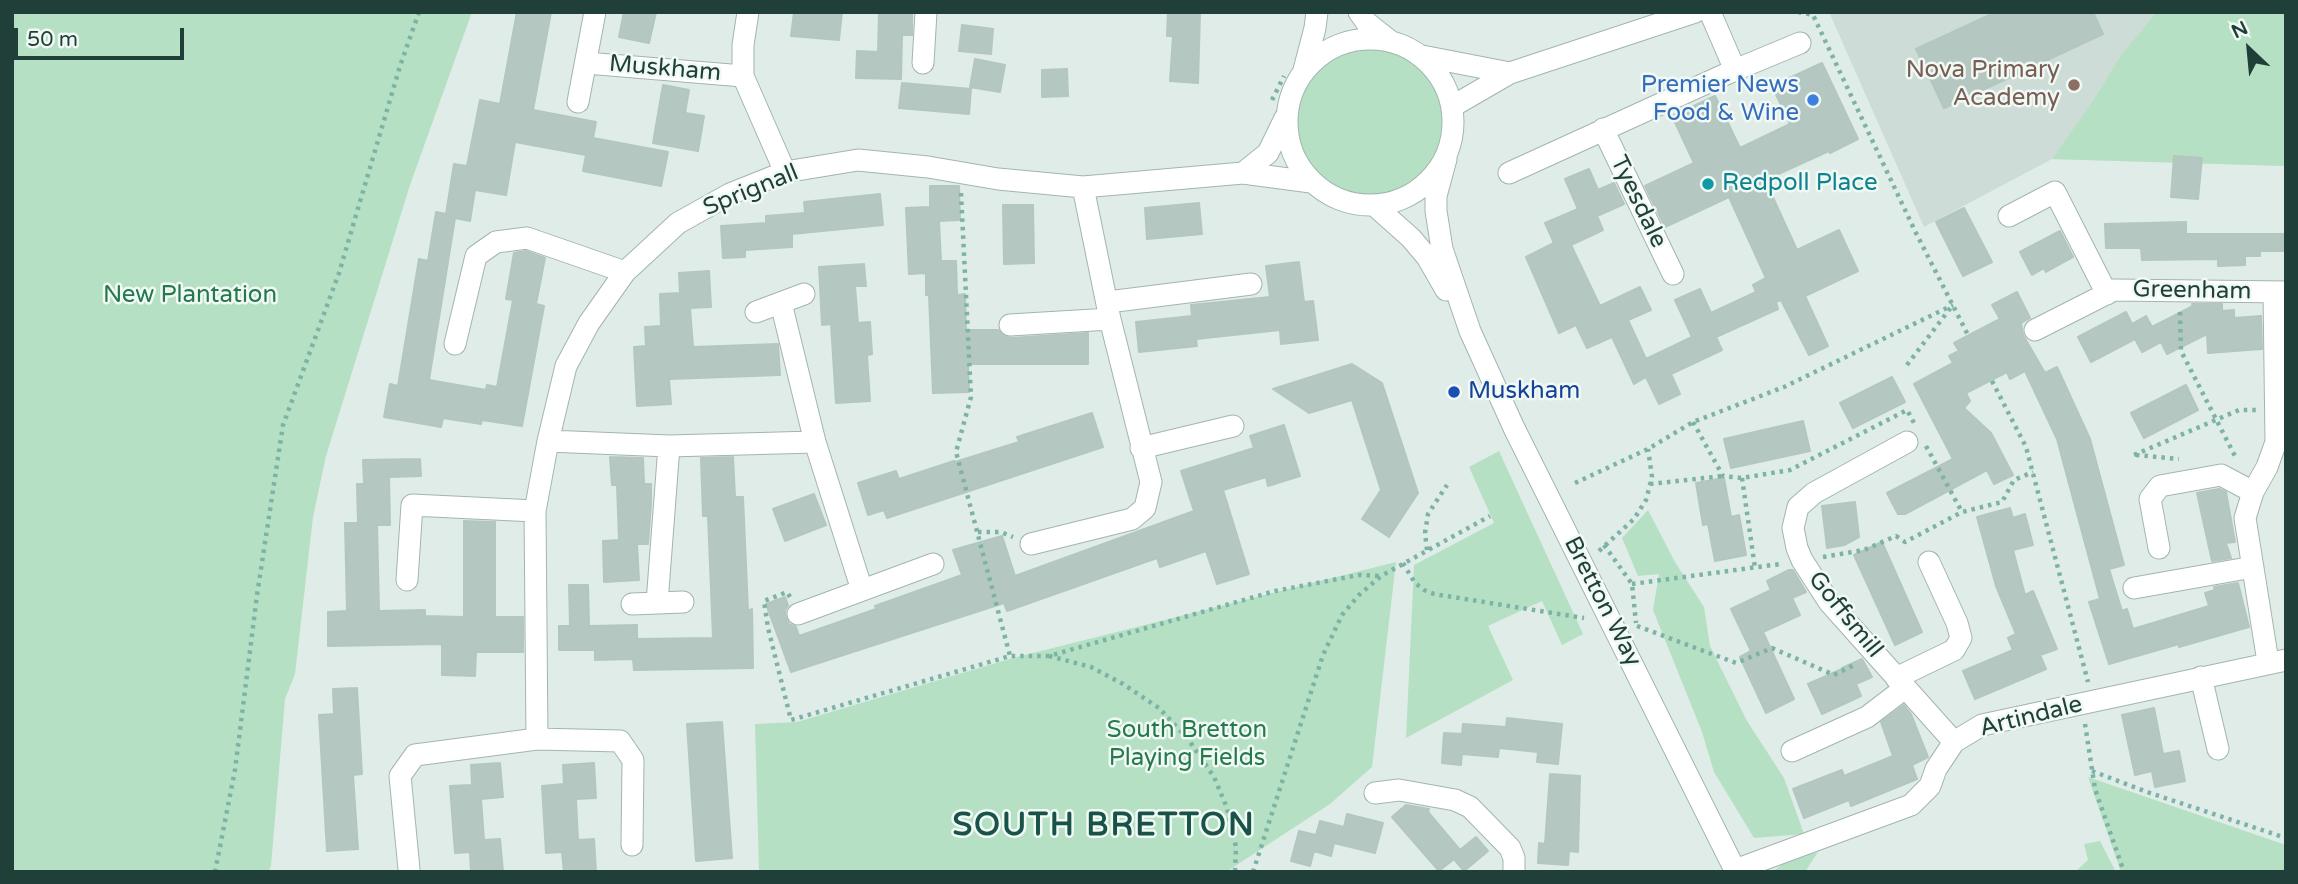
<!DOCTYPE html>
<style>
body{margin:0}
#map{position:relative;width:2298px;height:884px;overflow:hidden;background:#e0ece8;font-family:"Varela Round",sans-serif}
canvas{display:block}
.frame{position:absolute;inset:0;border:14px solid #1f3f38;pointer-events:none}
.north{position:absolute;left:2214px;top:14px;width:70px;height:70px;-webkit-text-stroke:5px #f1f9f5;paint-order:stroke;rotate:334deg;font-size:19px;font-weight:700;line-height:28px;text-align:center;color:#1f3f38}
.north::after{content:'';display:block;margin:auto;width:24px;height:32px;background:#1f3f38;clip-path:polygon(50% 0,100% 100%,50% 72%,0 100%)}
.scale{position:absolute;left:14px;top:28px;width:170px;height:32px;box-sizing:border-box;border:4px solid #1f3f38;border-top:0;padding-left:9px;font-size:21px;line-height:24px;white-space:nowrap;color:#1f3f38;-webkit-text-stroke:5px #f1f9f5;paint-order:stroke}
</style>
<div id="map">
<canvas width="2298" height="884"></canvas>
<div class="frame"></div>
<div class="north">N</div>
<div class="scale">50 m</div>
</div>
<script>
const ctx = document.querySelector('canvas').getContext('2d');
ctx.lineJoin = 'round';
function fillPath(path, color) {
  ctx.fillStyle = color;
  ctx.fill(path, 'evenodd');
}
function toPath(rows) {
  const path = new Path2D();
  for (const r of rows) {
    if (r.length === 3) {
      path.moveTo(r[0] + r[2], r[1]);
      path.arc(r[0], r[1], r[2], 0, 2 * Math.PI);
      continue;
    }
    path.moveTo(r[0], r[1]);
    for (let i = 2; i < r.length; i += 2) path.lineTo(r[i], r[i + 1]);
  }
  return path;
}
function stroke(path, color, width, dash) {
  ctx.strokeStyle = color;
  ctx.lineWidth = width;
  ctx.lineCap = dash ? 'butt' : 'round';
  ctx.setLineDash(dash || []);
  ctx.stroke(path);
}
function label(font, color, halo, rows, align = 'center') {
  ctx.font = font + ' "Varela Round",sans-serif';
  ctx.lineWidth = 5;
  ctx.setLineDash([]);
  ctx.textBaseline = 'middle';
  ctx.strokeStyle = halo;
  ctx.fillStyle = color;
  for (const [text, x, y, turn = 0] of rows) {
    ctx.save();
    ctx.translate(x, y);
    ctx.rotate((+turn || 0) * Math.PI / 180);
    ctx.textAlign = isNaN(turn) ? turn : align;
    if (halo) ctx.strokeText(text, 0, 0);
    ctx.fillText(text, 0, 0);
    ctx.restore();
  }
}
fillPath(toPath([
 [1829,12,2286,12,2286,166,2052,159,1924,227]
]), '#cedcd7');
fillPath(toPath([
 [12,12,472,12,410,185,326,456,313,517,295,674,285,699,271,866,268,872,12,872],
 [2157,12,2277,14,2286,12,2286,166,2052,159,2093,101,2122,54],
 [1370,122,83],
 [1499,451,1583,634,1562,645,1542,601,1488,626,1513,680,1406,738,1414,565,1494,523,1469,467],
 [1648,510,1675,562,1704,607,1710,646,1747,721,1784,778,1804,834,1754,838,1714,772,1702,732,1653,610,1659,574,1638,576,1622,538],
 [1396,562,1372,767,1330,804,1226,872,759,872,755,724,797,722,1013,658],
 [2088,777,2286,845,2286,872,2121,872],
 [2100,841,2116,872,2075,872,2088,860,2084,844],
 [1818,852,1805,872,1772,872,1787,861]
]), '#b6e0c4');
const building = toPath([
 [517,12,551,12,533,110,596,122,593,138,668,152,661,186,583,171,586,155,515,142,506,195,475,190,470,221,455,218,429,380,486,390,487,385,497,387,513,300,506,299,514,253,526,251,545,258,536,304,544,306,522,426,482,420,481,424,443,418,441,427,384,417,390,384,398,386,419,259,428,261,436,212,446,214,454,164,467,166,480,100,500,104,517,12],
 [624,12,656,12,649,43,619,37,624,12],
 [794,12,842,12,839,40,791,36,794,12],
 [879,12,912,12,912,35,902,35,901,79,856,78,857,51,878,52,879,12],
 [1168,12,1200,13,1198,83,1170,81,1173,36,1167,36,1168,12],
 [1996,12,2093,12,2103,34,1944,108,1916,49,1996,12],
 [962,25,993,29,991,54,959,51,962,25],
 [975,59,1005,65,1000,92,970,87,975,59],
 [1822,63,1858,139,1830,153,1829,151,1765,180,1797,250,1839,230,1858,271,1805,296,1828,346,1809,355,1781,300,1776,302,1778,309,1716,337,1722,350,1671,374,1680,394,1659,404,1646,377,1634,384,1612,337,1587,348,1576,325,1559,333,1526,257,1554,243,1545,223,1578,209,1565,179,1589,169,1598,190,1614,183,1624,204,1597,216,1603,230,1571,245,1600,306,1640,287,1651,310,1628,320,1646,359,1692,337,1675,300,1700,289,1711,313,1756,292,1753,285,1766,278,1729,197,1665,227,1645,186,1694,163,1672,116,1715,96,1740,148,1790,124,1772,86,1822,63],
 [1067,69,1068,96,1042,97,1042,70,1067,69],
 [902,83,971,89,969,114,899,108,902,83],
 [663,85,689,90,685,113,704,116,698,151,653,143,663,85],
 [2174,156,2202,158,2198,199,2171,197,2174,156],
 [930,186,959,186,960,220,939,221,941,261,956,261,957,295,965,294,966,330,998,330,1004,336,1011,338,1088,333,1088,364,968,364,969,392,933,393,929,295,926,295,926,273,909,274,906,208,930,207,930,186],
 [880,194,883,225,792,234,792,247,745,250,745,257,723,258,721,226,766,223,766,216,805,213,804,202,880,194],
 [1199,203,1202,234,1147,239,1145,208,1199,203],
 [1003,205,1033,205,1034,263,1004,264,1003,205],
 [1964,208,1992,262,1963,276,1936,222,1964,208],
 [2186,222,2186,234,2286,234,2286,251,2260,251,2260,256,2245,256,2245,265,2218,266,2218,259,2142,260,2141,248,2106,248,2105,224,2186,222],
 [2060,231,2073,257,2046,272,2044,268,2032,275,2020,252,2060,231],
 [1299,262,1304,302,1313,301,1318,340,1281,344,1280,330,1196,339,1197,346,1139,352,1136,322,1192,316,1191,305,1270,297,1266,266,1299,262],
 [864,264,866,286,855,286,858,323,870,322,872,354,867,355,870,401,836,403,831,324,822,325,819,267,864,264],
 [709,271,711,307,690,308,693,347,778,344,780,375,669,379,671,404,637,406,634,347,646,346,645,327,661,326,660,294,680,293,679,273,709,271],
 [2017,292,2030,318,2021,323,2023,335,2045,373,2057,367,2090,439,2124,565,2109,569,2122,611,2127,609,2133,629,2209,606,2205,593,2215,590,2214,587,2238,583,2249,627,2179,647,2179,644,2109,664,2089,602,2100,599,2057,439,2025,371,2010,379,2007,372,1966,393,1970,401,1964,408,1991,433,2013,475,1994,484,1987,470,1905,514,1898,514,1887,493,1953,459,1914,384,1953,363,1949,356,1959,351,1954,343,2000,319,1992,305,2017,292],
 [2192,304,2222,304,2222,311,2234,310,2234,318,2261,316,2262,349,2208,353,2207,334,2167,354,2161,342,2142,352,2135,339,2091,362,2078,337,2126,312,2132,324,2146,316,2152,327,2193,306,2192,304],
 [1352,364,1382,383,1418,493,1389,537,1362,519,1381,490,1352,400,1309,413,1273,389,1352,364],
 [1892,377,1905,402,1853,428,1840,403,1892,377],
 [2186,385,2198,410,2144,438,2131,413,2186,385],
 [1092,413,1103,447,887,518,884,510,868,515,858,483,896,471,899,479,954,461,955,462,1019,442,1017,437,1092,413],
 [1803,421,1810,451,1731,468,1724,439,1803,421],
 [1284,425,1300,476,1268,486,1266,477,1223,490,1249,574,1217,584,1206,551,1160,567,1157,558,1007,611,1004,603,791,672,766,604,785,597,788,605,785,611,786,618,789,624,796,627,799,636,876,609,875,606,962,575,953,550,1002,536,1015,576,1194,511,1181,471,1254,448,1250,436,1284,425],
 [610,457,643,458,644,484,651,484,651,504,648,544,637,544,639,580,604,582,603,541,619,540,617,485,612,485,610,457],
 [733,457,735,497,743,497,748,611,752,609,753,668,634,670,633,659,595,660,595,650,559,650,559,626,570,626,569,585,588,585,589,626,637,625,637,639,713,638,708,516,703,516,701,458,733,457],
 [420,459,421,476,389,477,390,525,377,525,379,611,425,610,425,616,464,617,464,521,495,522,495,617,523,617,523,652,476,652,475,676,442,675,442,644,328,646,328,612,347,611,345,523,358,523,357,484,364,484,363,460,420,459],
 [1724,478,1731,517,1739,515,1746,555,1715,561,1708,524,1703,525,1696,483,1724,478],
 [2219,489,2226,492,2235,542,2226,543,2231,558,2212,561,2197,493,2219,489],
 [814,494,826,525,785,541,773,509,814,494],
 [1855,502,1859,537,1844,545,1827,548,1822,506,1855,502],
 [2010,508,2013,518,2025,514,2033,545,2013,550,2025,595,2033,591,2057,649,2040,655,2046,669,1975,699,1963,671,2013,650,2008,638,2016,634,1996,586,1977,517,2010,508],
 [1882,542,1922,632,1895,645,1854,555,1882,542],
 [1789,570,1793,570,1806,592,1792,598,1800,615,1763,632,1794,699,1766,713,1740,657,1751,651,1731,609,1771,590,1767,581,1789,570],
 [1862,659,1872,677,1856,684,1861,696,1822,714,1808,684,1842,669,1842,670,1842,668,1862,659],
 [357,688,362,774,353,775,358,849,327,851,319,715,334,714,333,689,357,688],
 [1904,705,1911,714,1928,757,1912,765,1917,779,1851,806,1849,800,1804,818,1793,789,1842,770,1844,776,1893,756,1881,722,1904,705],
 [2154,708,2163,754,2179,751,2185,781,2155,787,2152,771,2135,775,2122,715,2154,708],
 [1507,718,1562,724,1558,764,1537,762,1538,752,1499,748,1498,757,1462,754,1461,765,1442,763,1444,733,1462,734,1463,724,1506,727,1507,718],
 [722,722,732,858,696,861,687,724,722,722],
 [500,763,503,797,481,799,484,840,500,839,503,872,471,872,470,852,455,853,450,786,472,785,471,765,500,763],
 [594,763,596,798,576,799,578,840,594,839,596,872,564,872,562,852,546,853,542,786,564,784,563,765,594,763],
 [1550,774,1580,776,1578,852,1569,851,1568,865,1538,863,1539,843,1545,844,1550,774],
 [1406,805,1429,809,1428,812,1460,850,1476,837,1488,851,1464,871,1454,859,1439,871,1392,817,1406,805],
 [1347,814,1383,823,1375,853,1334,843,1331,856,1314,851,1310,866,1291,861,1299,831,1316,835,1320,821,1344,827,1347,814]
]);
fillPath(building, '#b5c7c1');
stroke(building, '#b2c7bf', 2);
const minor = toPath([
 [748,12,743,45,743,76,785,172],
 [1359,12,1366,22,1390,41],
 [1710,12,1735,70],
 [1370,122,83],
 [1422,56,1510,73],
 [586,63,743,76],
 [923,63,926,12],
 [1304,70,1315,28,1317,12],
 [578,102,595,12],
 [1453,106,1510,73,1695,12],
 [1603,129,1673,274],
 [1446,159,1436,196,1436,211,1442,249,1470,331,1514,428,1736,872],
 [1243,173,1268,153,1285,118],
 [1509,173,1735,70,1800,43],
 [1375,206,1411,238,1427,257,1446,290],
 [2009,216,2055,192,2107,294],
 [1108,302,1251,284],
 [781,303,815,442,862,590],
 [756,312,804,294],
 [1010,325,1110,319],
 [2035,330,2114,290,2286,292],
 [455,344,476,256,496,242,527,238,625,272],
 [548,441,669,446,815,442],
 [1907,442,1814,493,1798,507,1793,528,1797,548,1802,560,1829,602,1954,742],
 [1141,448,1233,426],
 [1031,544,1132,519,1145,508,1151,482,1110,319,1083,187],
 [2159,548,2150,499,2160,486,2221,475,2253,492],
 [407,580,412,505,535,511],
 [2134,588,2253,567],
 [657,603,669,446],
 [632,604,683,602],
 [798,614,933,564],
 [2268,662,2245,518,2253,492,2267,467,2276,442,2274,292],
 [2201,677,2218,749],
 [1896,678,1954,650,1961,638,1957,623,1929,562],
 [537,739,535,511,548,441,566,366,589,323,625,272,678,223,730,194,785,172,858,160,928,167,998,179,1083,187,1243,173,1311,182],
 [1792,751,1867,717,1905,688],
 [1375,793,1399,790,1455,800,1470,807,1510,848,1514,858,1514,872],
 [409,869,400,776,415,755,537,739,620,741,633,760,632,845],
 [1735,870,1911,805,1930,786,1936,769,1954,742,1982,725,2286,660]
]);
stroke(minor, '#a2b5b0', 23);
stroke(toPath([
 [1798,12,1813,15,1915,231,1969,337],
 [1272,100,1284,76],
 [961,193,971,397,956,452,1010,656],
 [2180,312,2181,351,2236,458],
 [1907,365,1952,306],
 [1992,381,2026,447,2088,682],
 [1693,422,1723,476,1742,478,1790,470,1907,410,1914,423],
 [1926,446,1962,512],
 [2134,455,2239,410,2257,410],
 [2136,455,2179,459],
 [1742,478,1755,568],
 [1575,483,1648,449,1693,422,1784,387,1953,305],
 [1650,484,1723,476],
 [978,532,1001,532,1013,537],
 [1604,545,1632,584,1636,623],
 [1427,550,1425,533,1428,514,1447,485],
 [1599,551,1634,519,1646,500,1652,477,1648,449],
 [1823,557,1864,550,1896,536,1905,542,1962,512,2002,502,2014,480,2033,472],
 [1403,563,1415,583,1424,590,1434,594,1584,618],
 [1632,584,1780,564],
 [790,597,787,592,764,601,768,628,791,720,1010,656,1049,656,1275,591,1359,575,1381,576],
 [1637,626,1736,663,1772,648,1834,675,1856,664],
 [1049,656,1091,667,1123,684,1159,708,1188,739,1214,777,1227,808,1236,847,1235,872],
 [2085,724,2095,789,2124,872],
 [2092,771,2150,793,2286,838],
 [215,872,235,770,257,595,283,425,339,273,400,66,419,12],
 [1253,872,1323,655,1342,615,1359,595,1381,576,1490,516]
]), '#7db3a6', 4.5, [3.5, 5]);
stroke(minor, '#fff', 21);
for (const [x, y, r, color] of [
 [2074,85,7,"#8d6e63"],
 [1813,100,7,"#3f7fe0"],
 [1708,184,7,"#0f9aa8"],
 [1454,392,7,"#1a4fb4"]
]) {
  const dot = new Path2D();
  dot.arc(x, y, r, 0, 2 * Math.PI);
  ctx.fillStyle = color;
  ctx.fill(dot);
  stroke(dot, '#f1f9f5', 2.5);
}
label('24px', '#1f3f38', '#f1f9f5', [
 ["Muskham",665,69,5],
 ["Sprignall",751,191,-22],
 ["Tyesdale",1638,202,64],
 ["Greenham",2192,291,1],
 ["Bretton Way",1602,602,63],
 ["Goffsmill",1845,615,51],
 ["Artindale",2031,717,-14]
]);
label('24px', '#785e54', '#f1f9f5', [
 ["Nova Primary",2060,71],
 ["Academy",2060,99]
], 'right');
label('24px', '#366cbe', '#f1f9f5', [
 ["Premier News",1799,86],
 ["Food & Wine",1799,114]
], 'right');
label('24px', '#0d838f', '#f1f9f5', [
 ["Redpoll Place",1722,184]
], 'left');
label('24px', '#25794b', '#f1f9f5', [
 ["New Plantation",190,296],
 ["South Bretton",1187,731],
 ["Playing Fields",1187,759]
]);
label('24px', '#164399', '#f1f9f5', [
 ["Muskham",1468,392]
], 'left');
ctx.letterSpacing = '2px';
label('bold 32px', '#195348', '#f1f9f5', [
 ["SOUTH BRETTON",1104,827]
]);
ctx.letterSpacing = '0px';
</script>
